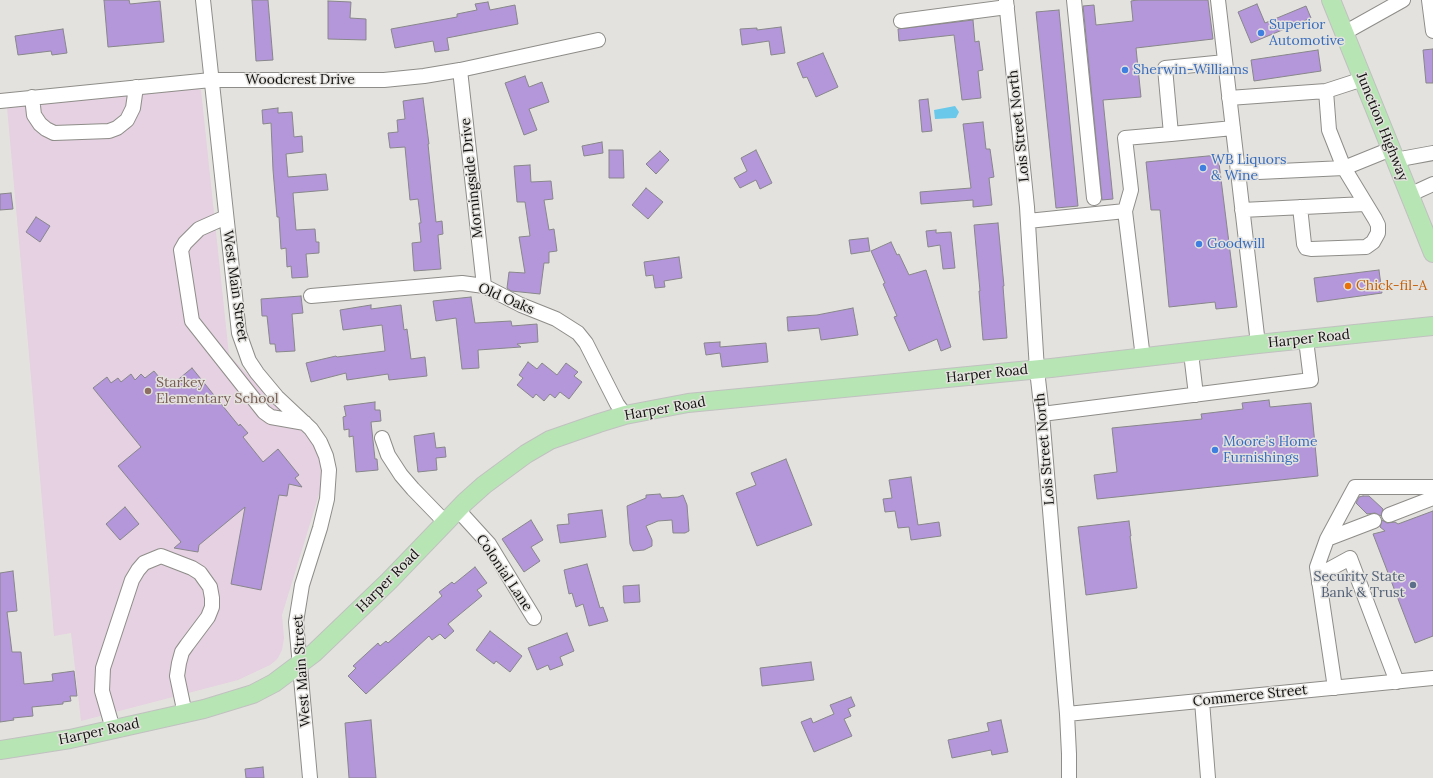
<!DOCTYPE html>
<style>
body{margin:0}
canvas{display:block;background:#e4e2de}
</style>
<canvas width="1433" height="778"></canvas>
<script>
const ctx = document.querySelector('canvas').getContext('2d');
ctx.lineJoin = 'round';
function fillPath(path, color) {
  ctx.fillStyle = color;
  ctx.fill(path, 'evenodd');
}
function toPath(rows) {
  const path = new Path2D();
  for (const r of rows) {
    path.moveTo(r[0], r[1]);
    for (let i = 2; i < r.length; i += 2) path.lineTo(r[i], r[i + 1]);
  }
  return path;
}
function stroke(path, color, width, dash) {
  ctx.strokeStyle = color;
  ctx.lineWidth = width;
  ctx.lineCap = dash ? 'butt' : 'round';
  ctx.setLineDash(dash || []);
  ctx.stroke(path);
}
function label(font, color, halo, rows, align = 'center') {
  ctx.font = font + ' Lora,serif';
  ctx.lineWidth = 3;
  ctx.setLineDash([]);
  ctx.textBaseline = 'middle';
  ctx.strokeStyle = halo;
  ctx.fillStyle = color;
  for (const [text, x, y, turn = 0] of rows) {
    ctx.save();
    ctx.translate(x, y);
    ctx.rotate((+turn || 0) * Math.PI / 180);
    ctx.textAlign = isNaN(turn) ? turn : align;
    if (halo) ctx.strokeText(text, 0, 0);
    ctx.fillText(text, 0, 0);
    ctx.restore();
  }
}
fillPath(toPath([
 [191,87,201,90,229,355,315,445,322,471,320,491,282,615,284,638,282,650,278,658,275,661,270,665,238,680,81,721,71,633,54,636,7,107]
]), '#e5d1e1');
fillPath(toPath([
 [955,106,959,112,956,118,935,119,934,110]
]), '#6ac9ea');
const building = toPath([
 [104,0,129,0,130,4,160,1,164,42,108,47,104,0],
 [252,0,268,0,273,60,256,61,252,0],
 [1137,0,1208,0,1213,39,1136,48,1141,97,1103,100,1113,199,1102,200,1083,6,1094,5,1096,25,1133,21,1131,1,1137,0],
 [328,1,351,2,350,18,366,19,366,40,328,39,328,1],
 [488,2,490,10,515,5,518,24,447,38,449,50,435,52,433,41,395,48,391,29,457,17,457,14,477,10,475,4,488,2],
 [1257,4,1265,23,1306,6,1311,18,1251,43,1238,12,1257,4],
 [1059,10,1078,206,1056,208,1036,12,1059,10],
 [973,20,975,42,979,41,983,70,978,71,981,98,962,100,954,35,899,41,898,29,973,20],
 [781,27,785,53,771,55,769,41,742,45,740,29,757,28,757,30,781,27],
 [63,29,67,53,52,55,51,51,18,55,15,36,63,29],
 [1433,49,1433,83,1426,83,1423,50,1433,49],
 [1318,50,1321,71,1254,81,1251,60,1318,50],
 [823,53,838,87,816,97,807,77,803,78,797,63,823,53],
 [525,76,529,87,542,82,549,102,529,109,537,130,524,135,505,83,525,76],
 [423,98,429,144,428,144,436,222,442,221,443,234,438,235,441,269,414,271,412,243,421,242,419,223,421,223,418,199,410,200,405,147,390,148,388,133,398,132,397,120,405,119,403,101,423,98],
 [928,99,932,131,922,132,919,100,928,99],
 [278,108,278,113,292,112,294,137,302,136,303,152,286,154,288,177,326,174,328,190,293,193,296,230,315,229,316,242,319,242,319,253,306,254,308,277,292,278,291,266,287,267,286,248,281,249,279,217,277,217,273,170,271,123,263,124,262,110,278,108],
 [983,122,986,149,990,149,994,177,989,178,992,205,973,207,973,200,921,204,920,192,971,188,963,124,983,122],
 [602,142,603,153,584,156,582,146,602,142],
 [609,150,623,150,624,178,609,178,609,150],
 [756,150,772,183,760,189,756,180,740,188,734,178,747,171,741,158,756,150],
 [660,151,669,160,656,174,646,164,660,151],
 [1218,155,1237,307,1216,309,1215,302,1169,307,1160,210,1151,210,1146,162,1218,155],
 [530,165,531,182,551,181,553,199,544,200,549,230,554,229,557,251,549,252,549,263,544,263,540,294,511,291,507,288,509,272,525,273,519,237,530,236,525,202,517,202,514,166,530,165],
 [646,188,663,202,648,219,632,205,646,188],
 [11,193,13,209,0,210,0,194,11,193],
 [36,217,50,226,40,242,26,232,36,217],
 [998,223,1004,286,1003,286,1007,338,983,340,979,291,980,291,974,225,998,223],
 [936,230,936,233,951,232,955,268,943,269,940,245,928,247,926,231,936,230],
 [868,238,870,251,851,254,849,240,868,238],
 [891,242,897,255,899,254,909,275,926,270,951,347,941,351,937,339,909,351,894,317,897,316,883,284,885,283,871,251,891,242],
 [679,257,682,278,664,281,665,287,655,288,653,275,646,276,644,262,679,257],
 [1379,270,1382,293,1317,302,1314,278,1379,270],
 [301,296,303,313,292,314,295,351,276,352,275,344,270,344,267,316,262,316,261,299,301,296],
 [471,297,475,323,511,321,512,326,537,324,538,342,517,344,521,347,478,350,479,368,462,369,456,318,436,321,433,301,471,297],
 [371,305,371,309,401,305,404,330,407,329,411,359,425,357,427,376,389,380,388,374,347,380,346,373,311,382,306,363,336,356,337,357,385,351,382,325,343,330,340,310,371,305],
 [853,308,858,335,821,340,819,328,788,331,787,317,817,315,853,308],
 [720,342,720,347,766,343,768,362,722,367,720,353,706,355,704,343,720,342],
 [528,362,537,369,542,363,557,375,566,363,578,372,574,376,582,382,569,399,560,392,555,398,550,394,544,401,536,394,533,398,517,385,523,378,519,375,528,362],
 [192,368,239,426,240,424,248,433,243,437,263,462,278,449,299,475,295,478,302,487,289,484,287,496,279,495,261,590,231,584,245,507,199,545,198,552,174,548,181,542,118,466,141,447,93,388,107,377,111,383,118,378,121,382,131,374,135,380,141,374,145,378,154,371,168,388,192,368],
 [1269,400,1270,407,1311,403,1318,476,1097,499,1094,475,1117,472,1112,428,1202,419,1201,414,1243,409,1242,403,1269,400],
 [375,402,375,410,380,410,381,421,371,422,375,459,377,459,378,470,356,472,353,436,349,437,349,429,344,430,343,417,346,416,344,406,375,402],
 [434,433,436,448,445,447,446,457,436,458,437,470,418,472,414,436,434,433],
 [786,459,812,525,757,546,736,493,756,485,751,473,786,459],
 [911,477,918,525,939,522,941,536,911,540,909,527,898,528,895,511,885,512,883,499,892,498,889,480,911,477],
 [660,494,662,498,678,497,683,495,687,505,689,531,685,533,673,533,672,520,658,521,646,526,652,540,652,546,644,550,633,551,630,544,627,506,646,498,646,495,660,494],
 [1363,496,1369,496,1383,509,1381,516,1375,513,1367,514,1356,503,1359,497,1363,496],
 [125,507,139,524,120,540,106,524,125,507],
 [602,510,606,537,560,543,557,525,569,524,568,514,602,510],
 [1433,511,1433,636,1415,643,1373,534,1385,531,1380,527,1382,520,1387,523,1395,522,1398,524,1433,511],
 [531,520,543,540,531,547,540,561,524,572,502,539,531,520],
 [1129,521,1131,536,1130,536,1137,588,1086,595,1078,527,1129,521],
 [587,564,600,608,603,607,608,621,589,626,583,604,576,607,572,593,569,594,564,570,587,564],
 [475,567,487,583,477,590,482,596,448,624,454,631,445,639,440,634,432,640,429,636,366,694,348,676,356,668,353,666,378,643,380,646,386,641,388,643,442,596,439,592,452,582,454,584,475,567],
 [13,571,17,611,7,612,12,652,21,652,24,684,53,681,52,674,74,671,77,696,70,696,71,701,63,702,63,704,32,707,33,716,13,718,14,720,0,722,0,573,13,571],
 [639,585,640,602,624,603,623,586,639,585],
 [490,631,522,656,510,672,496,661,494,664,476,650,490,631],
 [567,633,574,651,560,657,563,665,550,670,548,665,537,670,528,648,567,633],
 [811,662,814,680,762,686,760,668,811,662],
 [851,697,855,706,848,709,851,716,844,719,852,736,814,752,801,722,811,718,813,723,834,714,830,705,851,697],
 [371,720,376,778,349,778,345,723,371,720],
 [1001,720,1008,752,992,755,991,750,952,758,948,740,989,731,987,723,1001,720],
 [263,767,264,778,246,778,245,769,263,767]
]);
fillPath(building, '#b497da');
stroke(building, '#88878a', 1);
const minor = toPath([
 [203,0,239,333,249,361,257,373,277,397,311,429,320,442,326,456,329,470,327,499,320,528,302,585,296,622,310,778],
 [1006,0,1027,207,1037,370,1042,414,1067,714,1069,754,1069,778],
 [1074,0,1094,198],
 [1218,0,1258,344],
 [1429,0,1433,31],
 [901,21,1007,7],
 [1344,33,1403,0],
 [1225,62,1165,68,1171,134,1233,128],
 [460,70,484,286],
 [32,97,34,115,40,124,46,129,54,133,109,131,117,128,127,120,133,108,136,87],
 [1229,98,1326,91,1363,79],
 [0,101,211,80,384,80,424,76,460,70,598,40],
 [1395,160,1433,153],
 [1237,173,1344,168,1391,149],
 [1409,195,1433,184],
 [1300,207,1304,244,1306,248,1311,249,1366,247,1373,242,1378,233,1378,225,1375,219,1344,168,1329,130,1326,91],
 [1242,210,1365,204],
 [226,217,199,229,185,243,181,250,192,321,264,412,271,417,305,423],
 [1028,221,1125,211],
 [311,296,462,283,484,286,521,305,556,319,578,333,586,343,617,404,625,415],
 [1191,353,1196,395],
 [1143,358,1125,211,1131,190,1125,138,1171,134],
 [1042,414,1311,380,1306,340],
 [382,438,388,455,401,475,413,489,446,523],
 [458,510,489,544,534,618],
 [1389,515,1433,498],
 [1327,539,1374,521],
 [1319,583,1328,570,1350,558,1397,682],
 [1335,688,1317,567,1327,539,1355,487,1433,487],
 [1202,701,1208,778],
 [1067,714,1433,678],
 [113,729,102,691,103,668,132,580,138,570,144,563,161,556,192,568,200,573,210,587,212,598,212,607,208,617,187,645,182,652,179,663,177,676,185,714]
]);
const major = toPath([
 [1331,0,1433,253],
 [0,750,70,739,204,709,253,694,274,683,314,653,389,581,465,502,484,485,526,454,550,440,599,423,625,415,688,403,1051,368,1258,344,1433,326]
]);
stroke(minor, '#8e8d89', 16);
stroke(major, '#c1c1c1', 20);
stroke(minor, '#fff', 14);
stroke(major, '#b7e5b4', 18);
for (const [x, y, r, color] of [
 [1261,33,4,"#3f7fe0"],
 [1125,70,4,"#3f7fe0"],
 [1203,168,4,"#3f7fe0"],
 [1199,244,4,"#3f7fe0"],
 [1348,286,4,"#e8710a"],
 [148,391,4,"#8d6e63"],
 [1215,450,4,"#3f7fe0"],
 [1413,585,4,"#5c6f8a"]
]) {
  const dot = new Path2D();
  dot.arc(x, y, r, 0, 2 * Math.PI);
  ctx.fillStyle = color;
  ctx.fill(dot);
  stroke(dot, '#e4e2de', 1.5);
}
label('14px', '#366cbe', '#e4e2de', [
 ["Superior",1269,25],
 ["Automotive",1269,41],
 ["Sherwin-Williams",1133,70],
 ["WB Liquors",1211,160],
 ["& Wine",1211,176],
 ["Goodwill",1207,244],
 ["Moore's Home",1223,442],
 ["Furnishings",1223,458]
], 'left');
label('14px', '#11100f', '#e4e2de', [
 ["Woodcrest Drive",300,80],
 ["Lois Street North",1019,126,-96],
 ["Junction Highway",1382,127,68],
 ["Morningside Drive",472,178,-96],
 ["West Main Street",235,286,82],
 ["Old Oaks",506,299,23],
 ["Harper Road",1309,339,-6],
 ["Harper Road",987,374,-6],
 ["Harper Road",665,409,-10],
 ["Lois Street North",1045,449,-95],
 ["Colonial Lane",504,573,56],
 ["Harper Road",388,581,-45],
 ["West Main Street",302,671,-94],
 ["Commerce Street",1250,696,-6],
 ["Harper Road",99,732,-12]
]);
label('14px', '#c56008', '#e4e2de', [
 ["Chick-fil-A",1356,286]
], 'left');
label('14px', '#785e54', '#e4e2de', [
 ["Starkey",156,383],
 ["Elementary School",156,399]
], 'left');
label('14px', '#4e5e75', '#e4e2de', [
 ["Security State",1405,577],
 ["Bank & Trust",1405,593]
], 'right');
</script>
